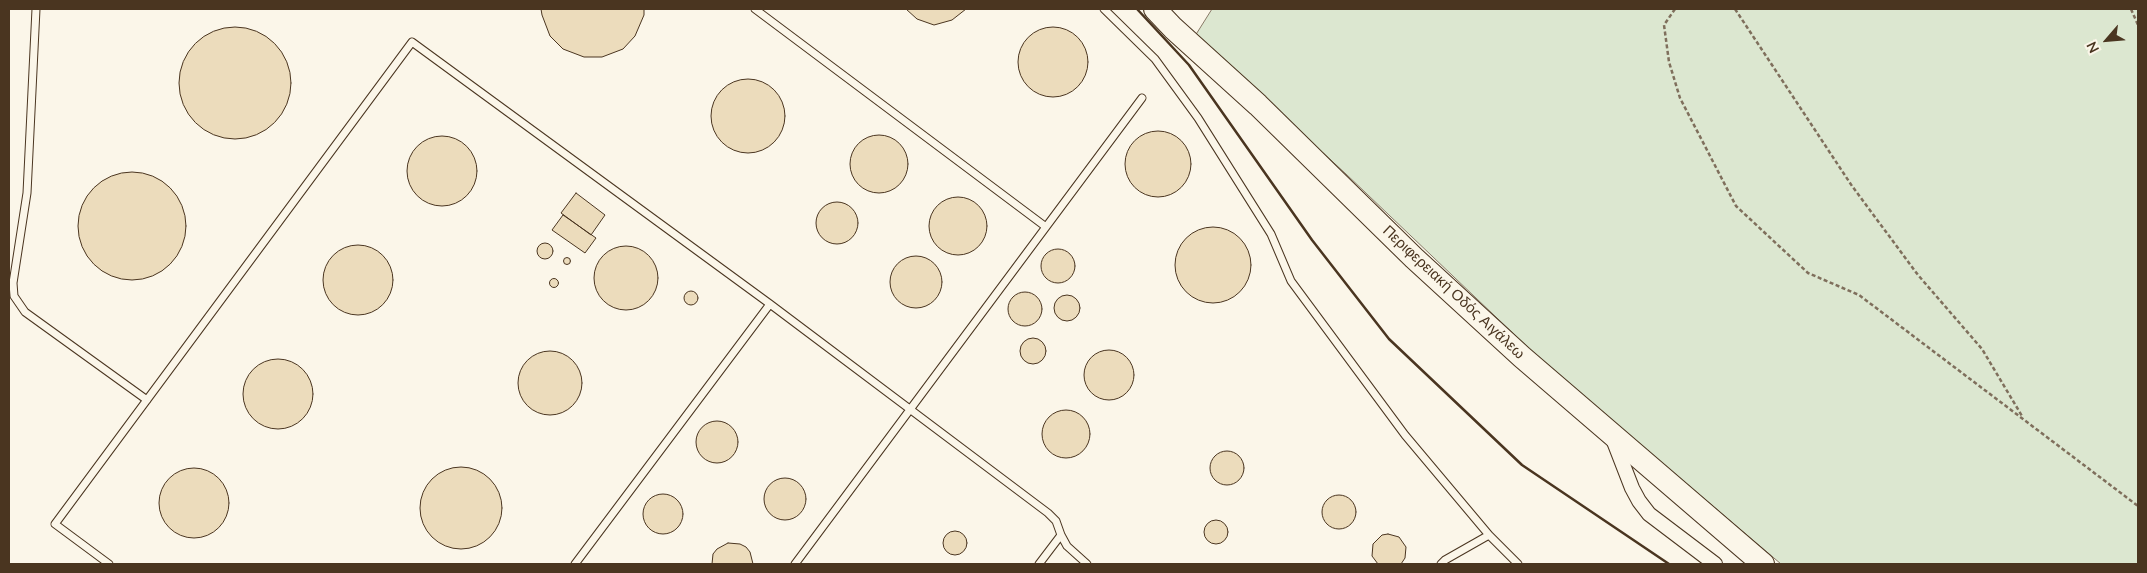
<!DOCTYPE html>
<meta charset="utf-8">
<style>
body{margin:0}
#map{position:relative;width:2147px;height:573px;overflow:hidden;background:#fbf6e9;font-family:"Nunito Sans",sans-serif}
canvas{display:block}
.frame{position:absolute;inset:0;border:10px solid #4a3520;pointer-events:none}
.north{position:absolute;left:2082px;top:15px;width:50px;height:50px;-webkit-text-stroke:4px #fbf6e9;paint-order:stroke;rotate:243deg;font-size:14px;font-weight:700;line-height:20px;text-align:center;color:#4a3520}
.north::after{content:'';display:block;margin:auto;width:18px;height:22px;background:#4a3520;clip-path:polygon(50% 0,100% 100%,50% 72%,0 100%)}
</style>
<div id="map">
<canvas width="2147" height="573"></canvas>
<div class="frame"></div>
<div class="north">N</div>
</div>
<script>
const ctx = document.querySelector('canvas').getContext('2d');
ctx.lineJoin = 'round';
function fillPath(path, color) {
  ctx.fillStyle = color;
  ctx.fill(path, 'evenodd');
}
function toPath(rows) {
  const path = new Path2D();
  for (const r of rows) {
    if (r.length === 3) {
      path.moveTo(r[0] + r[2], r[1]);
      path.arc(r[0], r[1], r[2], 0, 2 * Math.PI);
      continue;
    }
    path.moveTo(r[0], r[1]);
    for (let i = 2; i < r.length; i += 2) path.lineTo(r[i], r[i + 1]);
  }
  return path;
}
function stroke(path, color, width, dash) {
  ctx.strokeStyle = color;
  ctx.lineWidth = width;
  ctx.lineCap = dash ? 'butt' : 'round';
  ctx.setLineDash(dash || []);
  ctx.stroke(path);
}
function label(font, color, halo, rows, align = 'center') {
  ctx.font = font + ' "Nunito Sans",sans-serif';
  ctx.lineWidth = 4;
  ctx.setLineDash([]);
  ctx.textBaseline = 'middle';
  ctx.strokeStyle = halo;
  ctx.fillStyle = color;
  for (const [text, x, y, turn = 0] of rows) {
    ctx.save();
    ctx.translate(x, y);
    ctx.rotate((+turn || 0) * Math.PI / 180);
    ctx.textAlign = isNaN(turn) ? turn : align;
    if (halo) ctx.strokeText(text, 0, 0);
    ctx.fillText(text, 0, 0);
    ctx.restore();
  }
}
const green = toPath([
 [1212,9,2138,9,2138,564,1781,564,1541,360,1346,174,1195,36,1212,9]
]);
fillPath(green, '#dce7d0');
stroke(green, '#887966', 1);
const building = toPath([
 [541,9,644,9,644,15,635,36,623,49,602,57,584,57,563,49,550,36,542,15,541,9],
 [906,9,966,9,952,20,934,25,917,19,906,9],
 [235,83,56],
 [1053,62,35],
 [748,116,37],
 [1158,164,33],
 [879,164,29],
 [442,171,35],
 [132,226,54],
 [576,193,605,215,591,235,561,213,576,193],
 [958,226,29],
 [837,223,21],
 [563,215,596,238,585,253,552,230,563,215],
 [1213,265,38],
 [545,251,8],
 [358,280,35],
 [626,278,32],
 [1058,266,17],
 [916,282,26],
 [567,261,3.5],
 [554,283,4.5],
 [691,298,7],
 [1025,309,17],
 [1067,308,13],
 [1033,351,13],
 [1109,375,25],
 [550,383,32],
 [278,394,35],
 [1066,434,24],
 [717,442,21],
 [1227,468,17],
 [461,508,41],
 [194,503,35],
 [785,499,21],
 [663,514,20],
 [1339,512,17],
 [1216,532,12],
 [955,543,12],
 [1388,534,1399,537,1406,547,1405,558,1401,564,1378,564,1372,556,1373,544,1382,535,1388,534],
 [728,543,740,544,746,547,750,552,753,564,712,564,713,554,717,549,728,543]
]);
fillPath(building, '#ecdcbc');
stroke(building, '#4a3520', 1);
const service = toPath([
 [36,9,27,193,13,283,14,296,25,312,147,400],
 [755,9,1046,227],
 [1104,9,1155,59,1198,118,1271,234,1291,281,1405,435,1489,535],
 [1061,535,1067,546,1087,564],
 [109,564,55,524,412,42,770,304,1048,513,1056,521,1061,535,1039,564],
 [575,564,770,304],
 [795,564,1142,98],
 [1441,564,1445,560,1489,535,1518,564]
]);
const minor = toPath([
 [1613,439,1632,488,1639,501,1649,514,1715,564]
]);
const trunk = toPath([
 [1155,9,1173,28,1258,105,1414,258,1522,357,1763,564]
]);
stroke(service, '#4a3520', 9);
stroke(minor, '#4a3520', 16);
stroke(trunk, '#4a3520', 24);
stroke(toPath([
 [1675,9,1664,25,1669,62,1680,98,1736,206,1808,273,1859,295,2138,506],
 [1735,9,1852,186,1918,275,1982,349,2022,416],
 [2131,9,2138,25]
]), '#7f6f5c', 2.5, [4, 2.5]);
stroke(service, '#fbf6e9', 7);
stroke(minor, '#fbf6e9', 14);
stroke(trunk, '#fbf6e9', 22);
stroke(toPath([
 [1137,9,1189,65,1312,240,1389,339,1522,465,1669,564]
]), '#4a3520', 2.5);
label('15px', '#4a3520', '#fbf6e9', [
 ["Περιφερειακή Οδός Αιγάλεω",1453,293,43]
]);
</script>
